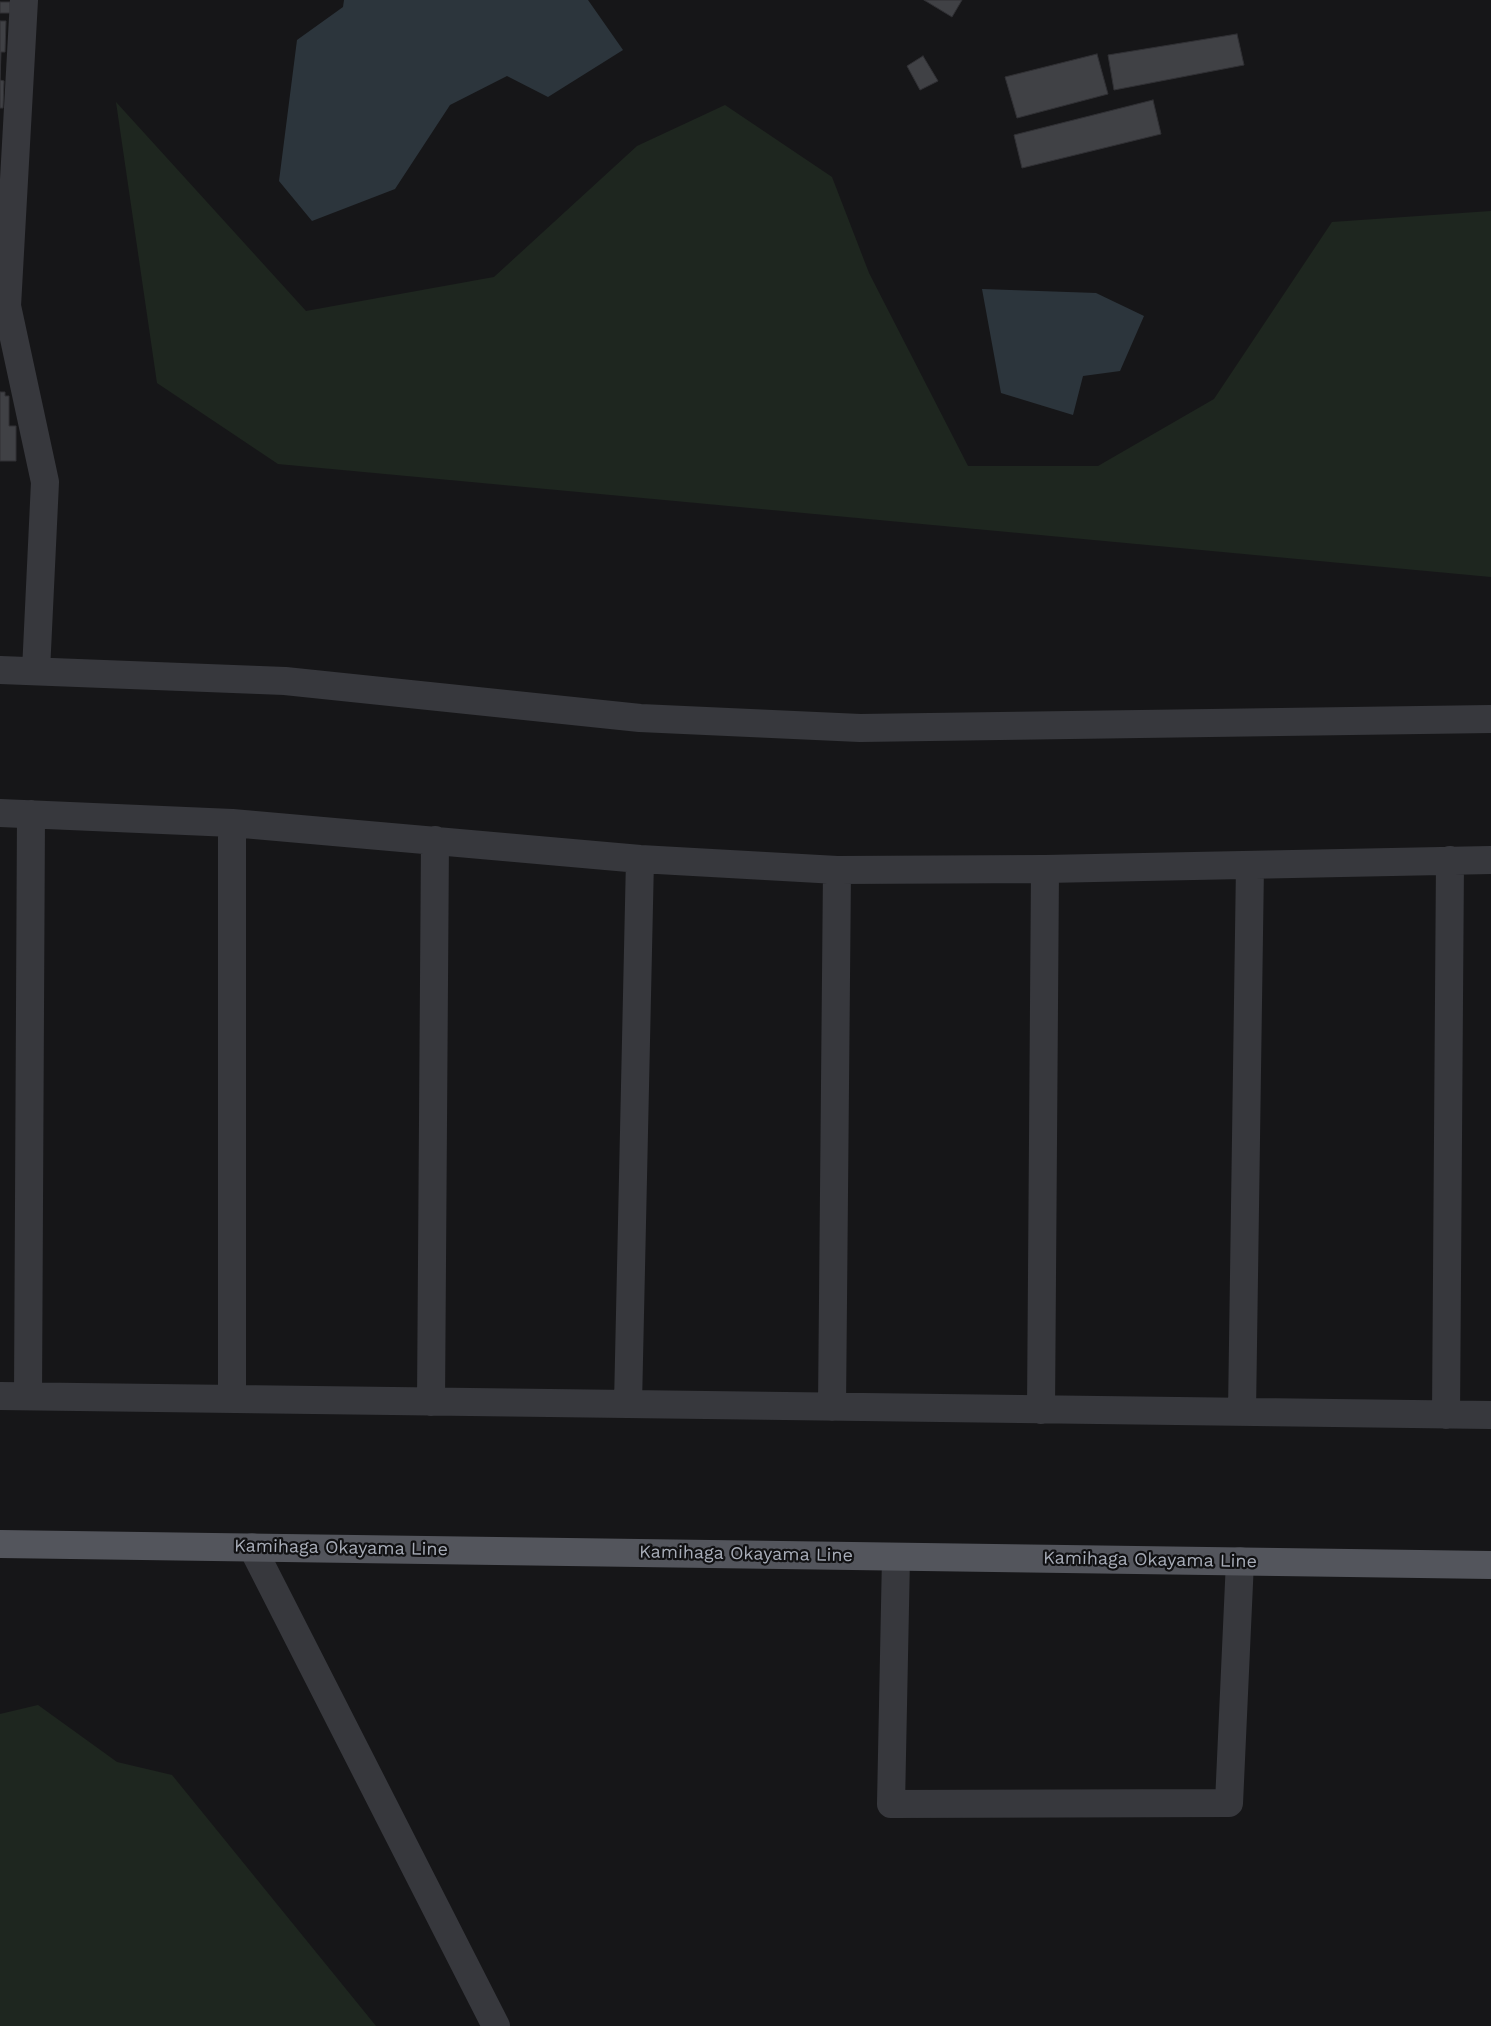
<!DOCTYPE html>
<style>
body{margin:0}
canvas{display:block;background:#161618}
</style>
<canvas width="1491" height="2026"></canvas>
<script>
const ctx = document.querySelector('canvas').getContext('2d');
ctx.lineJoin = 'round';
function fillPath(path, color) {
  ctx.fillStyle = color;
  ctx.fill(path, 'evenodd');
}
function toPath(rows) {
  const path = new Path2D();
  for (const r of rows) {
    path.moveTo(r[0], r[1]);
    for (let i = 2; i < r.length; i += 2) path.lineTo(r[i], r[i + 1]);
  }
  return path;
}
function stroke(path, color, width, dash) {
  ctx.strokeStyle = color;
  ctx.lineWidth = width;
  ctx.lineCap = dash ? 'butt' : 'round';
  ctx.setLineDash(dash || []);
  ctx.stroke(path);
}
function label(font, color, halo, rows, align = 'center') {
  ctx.font = font + ' "Work Sans",sans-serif';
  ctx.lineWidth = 4.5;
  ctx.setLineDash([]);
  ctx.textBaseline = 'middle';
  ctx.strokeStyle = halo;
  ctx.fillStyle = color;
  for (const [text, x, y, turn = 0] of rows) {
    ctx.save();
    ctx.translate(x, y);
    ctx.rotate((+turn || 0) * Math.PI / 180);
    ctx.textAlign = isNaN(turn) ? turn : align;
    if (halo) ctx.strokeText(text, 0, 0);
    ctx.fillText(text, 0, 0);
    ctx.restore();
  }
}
fillPath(toPath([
 [116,102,306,311,494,277,637,146,725,105,832,177,869,273,968,466,1098,466,1214,399,1332,222,1491,211,1491,577,278,464,157,383],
 [38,1705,117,1762,172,1775,376,2026,0,2026,0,1714]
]), '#1e261f');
fillPath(toPath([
 [344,0,588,0,623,50,548,97,507,76,450,105,395,189,312,221,279,181,297,40,343,7],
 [982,289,1096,293,1144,316,1120,371,1083,376,1073,415,1001,393]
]), '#2c353c');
const building = toPath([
 [924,0,962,0,952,17,924,0],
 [0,2,10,2,10,13,0,13,0,2],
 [0,21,6,21,5,52,1,52,0,80,4,81,3,108,0,108,0,21],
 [1237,34,1244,65,1114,90,1108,55,1237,34],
 [1097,54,1108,94,1017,118,1005,77,1097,54],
 [923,56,938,81,920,90,907,66,923,56],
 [1153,100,1161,134,1022,168,1014,135,1153,100],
 [0,392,5,392,5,396,9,396,9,426,16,426,16,461,0,461,0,392]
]);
fillPath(building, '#404145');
stroke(building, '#303034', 1);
stroke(toPath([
 [24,0,7,306,45,482,36,671],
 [0,670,285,681,640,718,860,728,1491,719],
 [0,813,232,823,640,859,837,870,1045,869,1491,860],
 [232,823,232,1399],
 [0,1396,1491,1415],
 [28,1396,31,814],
 [431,1402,435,840],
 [628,1404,640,859],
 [832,1407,837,870],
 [1041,1410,1045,869],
 [1242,1412,1250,865],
 [1446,1415,1450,860],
 [252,1547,496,2026],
 [896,1557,891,1804,1229,1803,1240,1561]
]), '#37383d', 28);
stroke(toPath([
 [0,1544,1491,1565]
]), '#53555c', 28);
label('18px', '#a8adb8', '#111113', [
 ["Kamihaga Okayama Line",341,1548,1],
 ["Kamihaga Okayama Line",746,1554,1],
 ["Kamihaga Okayama Line",1150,1560,1]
]);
</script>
